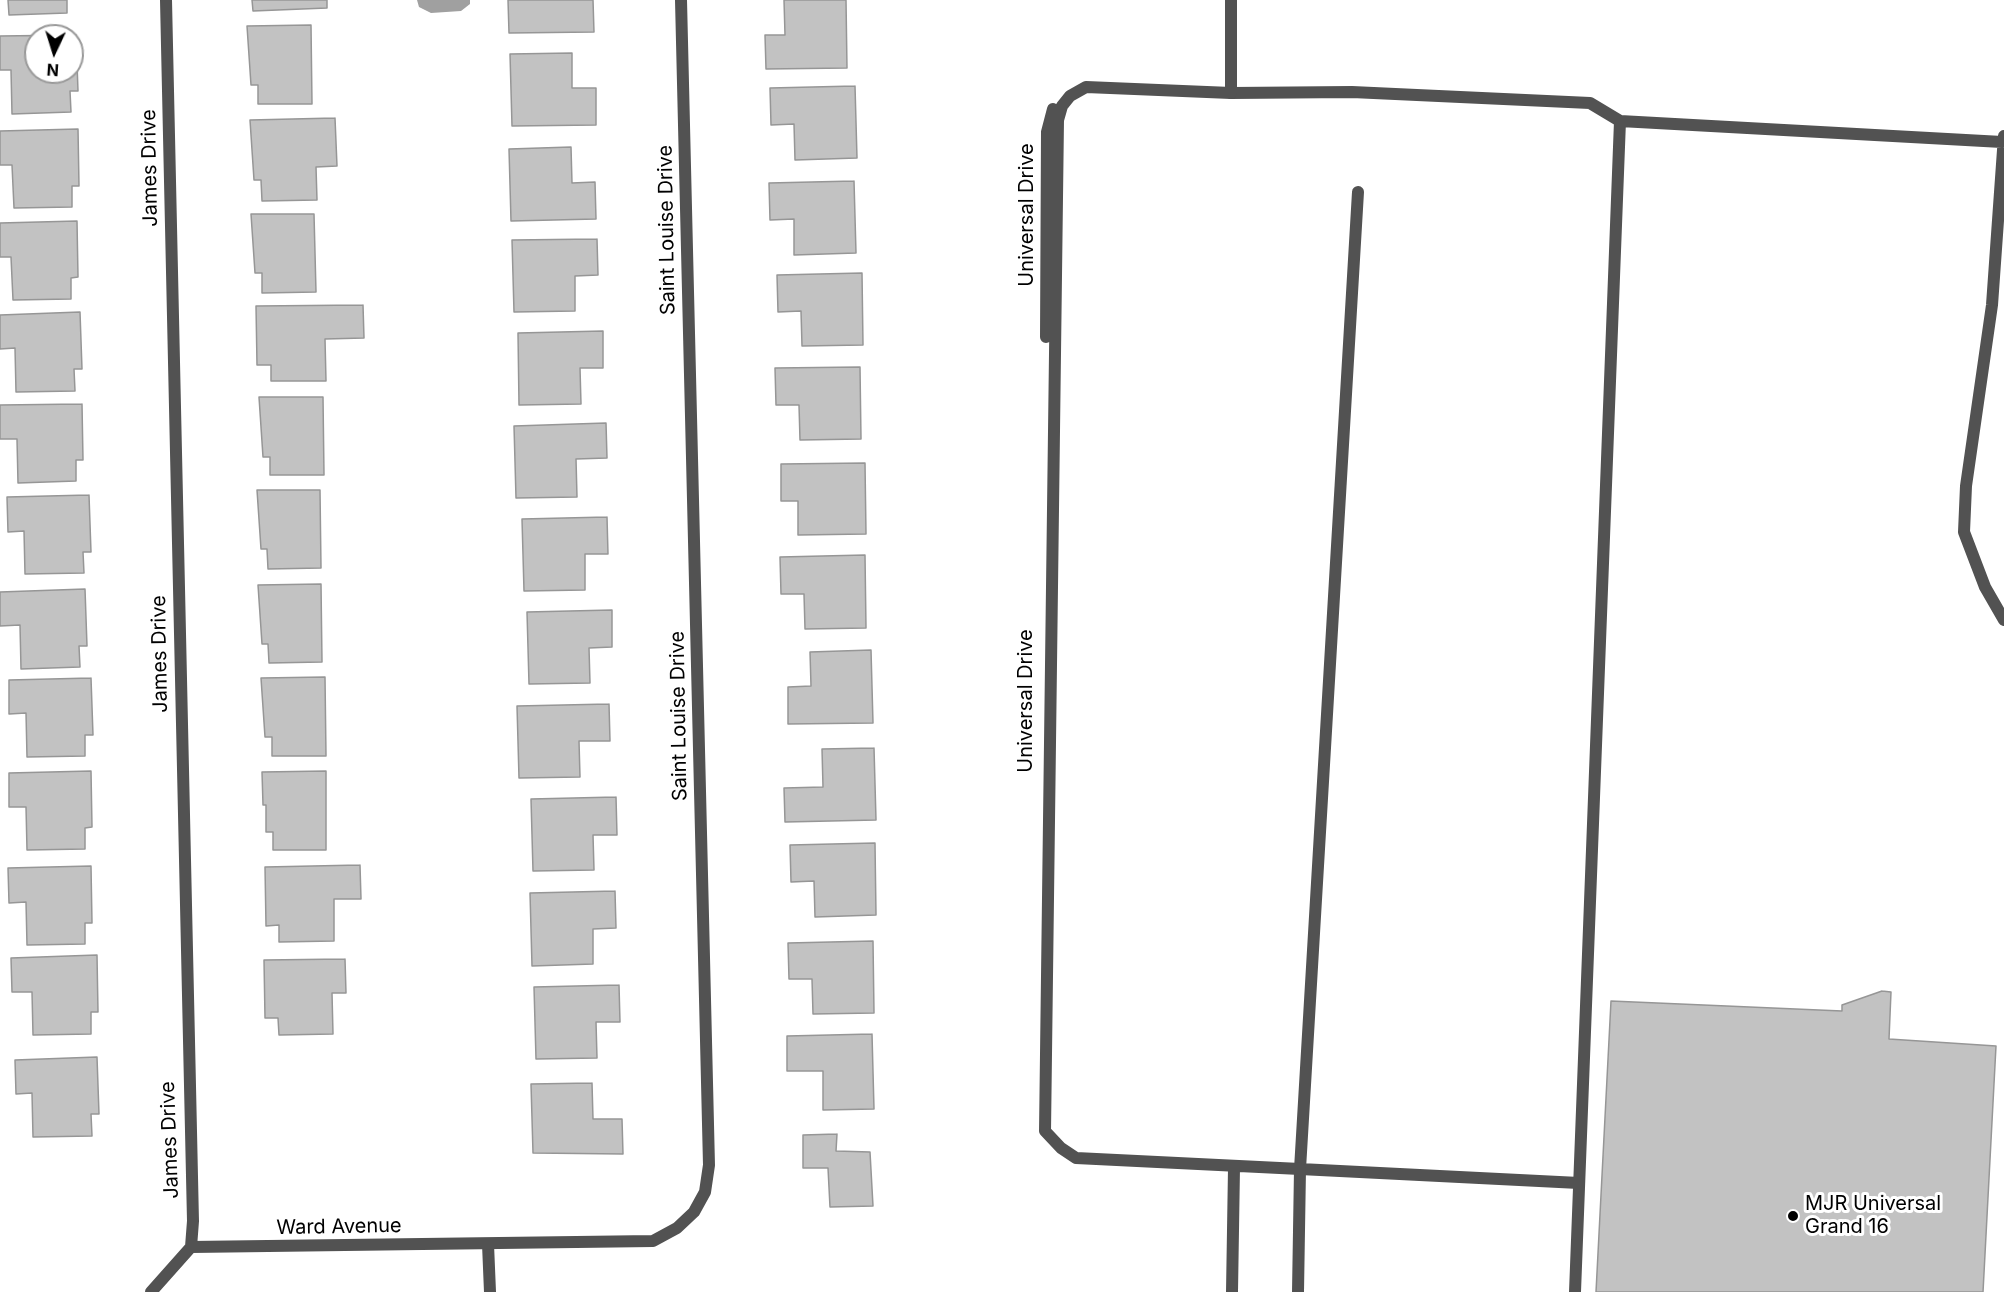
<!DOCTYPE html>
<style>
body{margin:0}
#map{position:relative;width:2004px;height:1292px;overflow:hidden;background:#fff;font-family:Inter,sans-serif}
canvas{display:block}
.north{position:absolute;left:24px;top:24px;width:60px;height:60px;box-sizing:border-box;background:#fff;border:2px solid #999;border-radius:50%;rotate:184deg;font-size:16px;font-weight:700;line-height:24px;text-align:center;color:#000}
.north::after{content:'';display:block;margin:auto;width:21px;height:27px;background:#000;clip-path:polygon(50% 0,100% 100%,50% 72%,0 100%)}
</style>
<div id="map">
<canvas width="2004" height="1292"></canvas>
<div class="north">N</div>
</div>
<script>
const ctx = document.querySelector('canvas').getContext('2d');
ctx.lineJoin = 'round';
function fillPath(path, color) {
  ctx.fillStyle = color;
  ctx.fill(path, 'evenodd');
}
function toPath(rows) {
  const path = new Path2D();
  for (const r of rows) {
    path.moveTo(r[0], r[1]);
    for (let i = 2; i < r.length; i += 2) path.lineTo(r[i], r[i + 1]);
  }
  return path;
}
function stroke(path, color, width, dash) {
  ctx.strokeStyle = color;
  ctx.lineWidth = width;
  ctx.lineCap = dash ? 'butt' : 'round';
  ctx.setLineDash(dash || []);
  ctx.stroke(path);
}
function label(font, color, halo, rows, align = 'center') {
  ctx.font = font + ' Inter,sans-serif';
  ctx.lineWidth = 6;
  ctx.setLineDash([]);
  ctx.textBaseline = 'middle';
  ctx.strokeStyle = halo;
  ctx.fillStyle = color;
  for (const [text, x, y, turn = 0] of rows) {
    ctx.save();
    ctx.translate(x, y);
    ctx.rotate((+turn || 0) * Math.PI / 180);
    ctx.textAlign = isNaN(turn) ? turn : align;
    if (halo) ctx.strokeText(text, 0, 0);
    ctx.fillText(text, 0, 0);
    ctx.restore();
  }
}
fillPath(toPath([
 [417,0,470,0,470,4,461,11,431,13,419,7]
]), '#a0a0a0');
const building = toPath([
 [8,0,67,0,67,13,9,15,8,0],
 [252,0,327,0,327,8,253,11,252,0],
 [508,0,593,0,594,32,509,33,508,0],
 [784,0,846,0,847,68,766,69,765,35,785,35,784,0],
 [311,25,312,104,258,104,258,85,251,85,247,26,311,25],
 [76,35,78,91,70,91,71,112,12,114,11,70,0,70,0,36,76,35],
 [36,36,72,36,72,72,36,72,36,36],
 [572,53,572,88,596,88,596,125,512,126,510,54,572,53],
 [855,86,857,158,795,160,794,124,771,125,770,88,855,86],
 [335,118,337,166,316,167,317,200,262,201,261,180,254,180,250,120,335,118],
 [78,129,79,186,72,186,72,207,14,208,12,165,0,165,0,131,78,129],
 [571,147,572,183,595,182,596,219,511,221,509,149,571,147],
 [854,181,856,253,794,255,794,219,770,220,769,183,854,181],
 [251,214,314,214,316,292,262,293,262,273,255,273,251,214],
 [77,221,78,277,71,278,71,299,13,300,11,257,0,257,0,223,77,221],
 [597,239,598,275,575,276,575,311,514,312,512,240,597,239],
 [862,273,863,345,802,346,801,311,778,312,777,275,862,273],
 [363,305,364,338,325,339,326,381,271,381,271,365,257,365,256,306,363,305],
 [80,312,82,369,74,369,75,391,16,392,15,348,0,349,0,315,80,312],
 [603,331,603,368,580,368,581,404,519,405,518,333,603,331],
 [860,367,861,439,800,440,799,405,776,405,775,368,860,367],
 [259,397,323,397,324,475,270,475,270,457,263,457,259,397],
 [82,404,83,460,76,460,76,481,18,483,17,439,0,439,0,405,82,404],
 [606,423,607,458,576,459,577,497,516,498,514,426,606,423],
 [865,463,866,534,798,535,798,501,781,501,781,464,865,463],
 [257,490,320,490,321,568,268,569,267,549,261,549,257,490],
 [89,495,91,552,83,552,84,573,25,574,24,531,8,532,7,497,89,495],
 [607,517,608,554,585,554,585,590,524,591,522,519,607,517],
 [865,555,866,628,805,629,804,594,781,594,780,557,865,555],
 [321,584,322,662,269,663,268,644,262,644,258,585,321,584],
 [85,589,87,646,79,646,80,667,21,669,20,625,0,626,0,592,85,589],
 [612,610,612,647,589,648,590,683,529,684,527,612,612,610],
 [871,650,873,723,788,724,788,687,811,686,810,652,871,650],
 [325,677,326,756,272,756,272,737,265,737,261,678,325,677],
 [91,678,93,735,85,735,85,756,27,757,26,713,9,714,9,680,91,678],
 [609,704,610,741,579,741,580,777,519,778,517,706,609,704],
 [874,748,876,820,785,822,784,788,823,787,822,749,874,748],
 [91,771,92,827,85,828,85,849,27,850,26,807,9,807,9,773,91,771],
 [326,771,326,850,273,850,273,832,266,832,266,805,263,805,262,772,326,771],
 [616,797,617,835,593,835,594,870,533,871,531,799,616,797],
 [875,843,876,915,815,917,814,881,791,882,790,845,875,843],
 [360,865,361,899,334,899,334,941,279,942,279,925,266,926,265,867,360,865],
 [91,866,92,923,85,923,85,944,27,945,26,902,9,903,8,868,91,866],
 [615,891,616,928,593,929,593,964,532,966,530,893,615,891],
 [873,941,874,1013,813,1014,812,979,789,979,788,943,873,941],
 [97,955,98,1012,91,1012,91,1034,33,1035,32,992,12,992,11,958,97,955],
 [345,959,346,993,332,993,333,1034,279,1035,278,1018,265,1018,264,960,345,959],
 [619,985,620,1022,596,1022,597,1058,536,1059,534,987,619,985],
 [1882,991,1891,992,1889,1039,1996,1046,1983,1292,1596,1292,1611,1001,1842,1011,1842,1005,1882,991],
 [872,1034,874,1109,823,1110,823,1071,787,1071,787,1036,872,1034],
 [97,1057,99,1114,91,1114,92,1136,33,1137,32,1093,16,1094,15,1060,97,1057],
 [592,1083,593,1119,622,1119,623,1154,533,1153,531,1084,592,1083],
 [837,1134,836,1151,870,1152,873,1206,830,1207,828,1168,803,1168,803,1135,837,1134]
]);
fillPath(building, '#c2c2c2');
stroke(building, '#969696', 1.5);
stroke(toPath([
 [1231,93,1352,92,1590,103,1620,121,2002,142],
 [2004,136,1992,305,1966,486,1964,532,1985,587,2004,620],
 [1358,192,1300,1169,1579,1183],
 [488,1244,490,1292],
 [1575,1292,1620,121]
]), '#525252', 12);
stroke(toPath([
 [1231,0,1231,93,1086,87,1070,96,1062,106,1058,120,1045,1131,1061,1148,1076,1158,1300,1169,1298,1292],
 [1046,337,1047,132,1053,109],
 [191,1247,653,1241,677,1228,694,1212,705,1192,709,1165,681,0],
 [151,1292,191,1247,193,1221,166,0],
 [1232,1292,1234,1168]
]), '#525252', 12);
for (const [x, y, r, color] of [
 [1793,1216,6,"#000"]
]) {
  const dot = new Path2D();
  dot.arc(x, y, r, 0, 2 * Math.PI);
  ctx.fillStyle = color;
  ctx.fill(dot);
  stroke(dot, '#fff', 2);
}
label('20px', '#000', '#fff', [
 ["James Drive",150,168,-91],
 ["Universal Drive",1027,215,-90],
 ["Saint Louise Drive",667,230,-91],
 ["James Drive",160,654,-91],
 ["Universal Drive",1026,701,-90],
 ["Saint Louise Drive",679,716,-91],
 ["James Drive",170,1140,-92],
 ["Ward Avenue",339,1227,-1]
]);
label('20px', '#000', '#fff', [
 ["MJR Universal",1805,1204],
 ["Grand 16",1805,1227]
], 'left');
</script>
